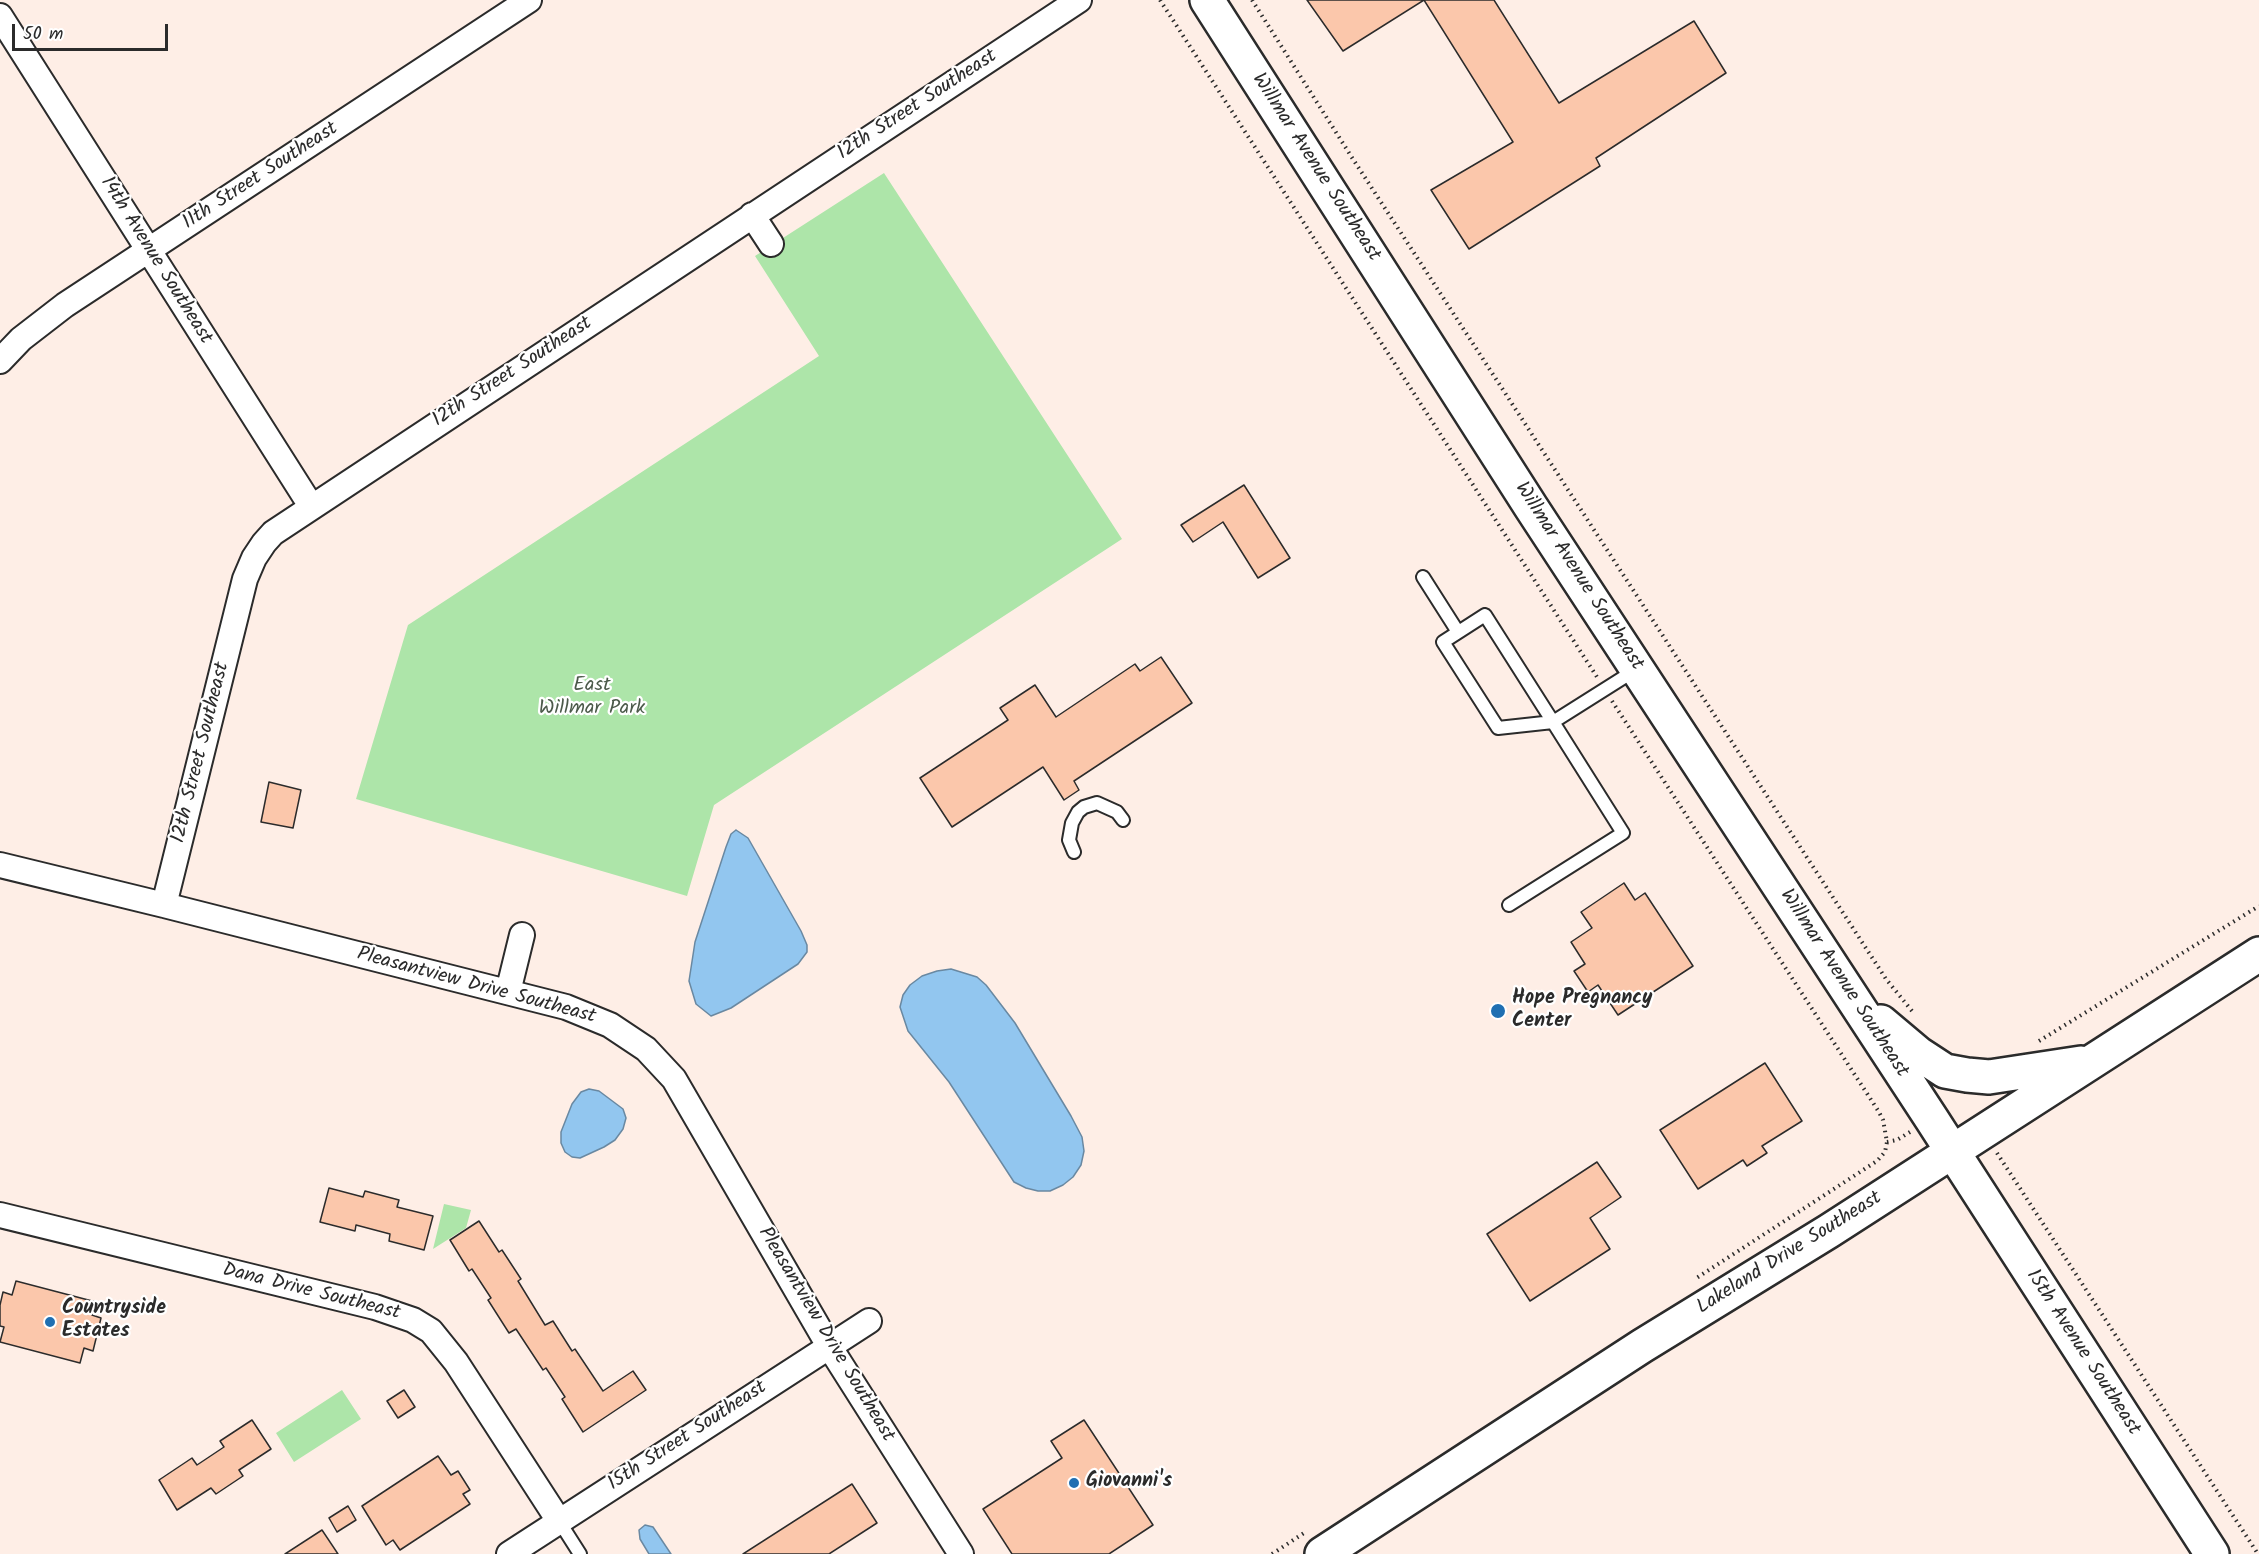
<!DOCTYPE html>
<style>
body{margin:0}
#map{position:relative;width:2259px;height:1554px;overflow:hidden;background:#feeee6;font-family:Kalam,sans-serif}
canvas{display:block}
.scale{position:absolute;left:12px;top:24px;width:156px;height:27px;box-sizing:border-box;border:3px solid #2b2b2b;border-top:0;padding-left:8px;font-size:18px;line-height:21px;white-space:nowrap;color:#2b2b2b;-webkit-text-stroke:4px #fff;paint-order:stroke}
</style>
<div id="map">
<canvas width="2259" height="1554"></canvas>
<div class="scale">50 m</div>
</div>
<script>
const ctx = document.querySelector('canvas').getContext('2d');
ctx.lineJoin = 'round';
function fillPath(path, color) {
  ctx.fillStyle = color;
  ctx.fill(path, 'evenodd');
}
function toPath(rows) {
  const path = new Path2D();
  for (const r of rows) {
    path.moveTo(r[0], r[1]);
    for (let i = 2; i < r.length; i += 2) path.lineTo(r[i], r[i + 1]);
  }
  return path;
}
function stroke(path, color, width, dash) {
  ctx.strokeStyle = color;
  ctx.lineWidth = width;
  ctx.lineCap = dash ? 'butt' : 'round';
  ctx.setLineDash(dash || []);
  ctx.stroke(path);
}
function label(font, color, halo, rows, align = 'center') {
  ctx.font = font + ' Kalam,sans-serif';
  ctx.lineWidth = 4.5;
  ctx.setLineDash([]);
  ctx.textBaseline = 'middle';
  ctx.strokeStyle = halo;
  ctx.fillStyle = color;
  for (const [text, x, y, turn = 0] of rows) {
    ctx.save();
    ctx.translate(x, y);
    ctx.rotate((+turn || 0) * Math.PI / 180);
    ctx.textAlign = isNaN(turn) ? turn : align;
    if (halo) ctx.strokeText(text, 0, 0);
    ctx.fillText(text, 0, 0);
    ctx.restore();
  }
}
fillPath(toPath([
 [884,173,1122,539,714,805,687,896,356,799,408,625,819,356,755,256],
 [444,1204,471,1210,466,1228,433,1249],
 [342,1390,361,1419,294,1462,276,1433]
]), '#ade5a9');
const water = toPath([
 [736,830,748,838,801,931,807,945,807,952,798,964,731,1008,711,1016,696,1004,689,981,695,942,726,847,731,834,736,830],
 [951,969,977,977,986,985,1015,1023,1071,1116,1082,1137,1084,1151,1081,1165,1073,1177,1063,1185,1050,1191,1038,1191,1026,1188,1014,1182,949,1082,908,1031,900,1007,903,995,910,985,922,976,937,971,951,969],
 [589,1089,599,1091,623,1109,626,1118,623,1129,615,1140,604,1147,580,1158,572,1157,565,1152,561,1143,561,1132,572,1104,581,1092,589,1089],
 [645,1525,653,1527,671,1554,649,1554,640,1539,639,1530,645,1525]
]);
fillPath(water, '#92c6ef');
stroke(water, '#6988a1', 1.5);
const building = toPath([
 [1307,0,1424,0,1343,51,1307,0],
 [1424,0,1494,0,1559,103,1694,21,1726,73,1596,158,1600,166,1469,249,1431,190,1513,142,1424,0],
 [1244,485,1290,558,1258,578,1223,522,1193,542,1181,525,1244,485],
 [1161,657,1192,703,1074,781,1079,790,1064,800,1043,767,952,827,920,778,1008,720,1000,708,1035,685,1056,717,1135,664,1140,671,1161,657],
 [269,782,301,790,293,828,261,822,269,782],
 [1624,883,1635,900,1645,893,1693,966,1618,1015,1598,985,1588,992,1574,971,1585,964,1571,942,1592,928,1581,912,1624,883],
 [1765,1063,1802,1121,1762,1146,1767,1153,1747,1166,1743,1160,1698,1189,1660,1130,1765,1063],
 [1597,1162,1621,1197,1590,1218,1610,1249,1530,1301,1487,1234,1597,1162],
 [329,1188,363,1197,365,1191,399,1200,397,1207,433,1216,424,1250,389,1241,390,1234,356,1225,355,1231,320,1222,329,1188],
 [479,1221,499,1252,502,1250,521,1279,518,1281,545,1325,553,1321,572,1351,575,1349,603,1391,633,1371,646,1390,583,1432,562,1399,565,1397,546,1368,543,1370,516,1329,509,1333,488,1300,491,1298,472,1269,469,1271,450,1240,479,1221],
 [16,1281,96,1302,92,1315,101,1318,93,1351,84,1348,80,1363,0,1342,4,1327,0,1326,0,1305,3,1292,12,1295,16,1281],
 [404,1390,415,1407,398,1418,387,1401,404,1390],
 [252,1420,271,1449,239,1470,243,1476,216,1494,211,1488,177,1510,159,1480,192,1458,197,1465,224,1447,220,1441,252,1420],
 [1084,1420,1153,1525,1109,1554,1012,1554,983,1509,1062,1458,1051,1441,1084,1420],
 [438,1456,451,1475,458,1471,470,1490,463,1494,470,1504,400,1550,393,1540,386,1545,362,1506,438,1456],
 [852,1484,877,1523,829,1554,743,1554,852,1484],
 [348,1506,356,1520,337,1532,329,1518,348,1506],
 [322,1530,338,1554,285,1554,322,1530]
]);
fillPath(building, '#fbc7ab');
stroke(building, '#2b2b2b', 1.5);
const lane = toPath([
 [1423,577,1458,632],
 [1485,615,1553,722,1498,728,1443,642,1485,615],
 [1074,852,1069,840,1072,823,1078,812,1084,807,1097,803,1117,812,1123,820],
 [1509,905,1623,833,1553,722,1637,669],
 [559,1521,580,1554]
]);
const street = toPath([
 [0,16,311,506],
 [752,215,771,244],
 [0,361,21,339,65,305,529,0],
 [0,865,164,905,566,1007,610,1025,646,1049,674,1079,829,1346,961,1554],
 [164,905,245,579,254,558,264,543,273,533,1079,0],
 [508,992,522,935],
 [0,1215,375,1307,413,1320,431,1331,456,1362,559,1521],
 [509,1554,869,1321]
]);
const secondary = toPath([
 [1207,0,1531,507,1931,1118,2212,1554],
 [1881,1022,1919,1054,1945,1071,1967,1075,1989,1077,2081,1063],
 [1322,1554,1642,1346,1829,1231,2259,954]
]);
stroke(lane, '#2b2b2b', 16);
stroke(street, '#2b2b2b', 28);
stroke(secondary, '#2b2b2b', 38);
stroke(toPath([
 [1160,0,1597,677],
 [1252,0,1351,156,1886,979,1912,1011],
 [1612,701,1879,1112,1883,1120,1887,1142,1885,1152,1877,1161,1695,1279],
 [2039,1041,2259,906],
 [1887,1142,1897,1140,1910,1132],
 [1997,1153,2258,1554],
 [1272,1554,1304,1533]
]), '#2b2b2b', 4, [1.5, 4.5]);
stroke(lane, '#fff', 12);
stroke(street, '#fff', 24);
stroke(secondary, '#fff', 33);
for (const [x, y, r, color] of [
 [1498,1011,8,"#1f6fb2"],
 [50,1322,6,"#1f6fb2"],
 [1074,1483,6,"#1f6fb2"]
]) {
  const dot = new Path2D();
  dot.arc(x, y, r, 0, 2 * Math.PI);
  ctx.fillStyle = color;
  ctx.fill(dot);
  stroke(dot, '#fff', 2);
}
label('20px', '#2b2b2b', '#fff', [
 ["12th Street Southeast",918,106,-33],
 ["Willmar Avenue Southeast",1315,168,57],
 ["11th Street Southeast",261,177,-33],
 ["14th Avenue Southeast",155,261,58],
 ["12th Street Southeast",513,373,-33],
 ["Willmar Avenue Southeast",1578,577,57],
 ["12th Street Southeast",202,753,-76],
 ["Willmar Avenue Southeast",1843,984,57],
 ["Pleasantview Drive Southeast",476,987,15],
 ["Lakeland Drive Southeast",1790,1254,-32],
 ["Dana Drive Southeast",311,1293,14],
 ["Pleasantview Drive Southeast",825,1335,59],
 ["15th Avenue Southeast",2082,1353,57],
 ["15th Street Southeast",688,1437,-33]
]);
label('20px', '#4c5a4a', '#fff', [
 ["East",592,687],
 ["Willmar Park",592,710]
]);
label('bold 20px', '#2b2b2b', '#fff', [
 ["Hope Pregnancy",1512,1000],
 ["Center",1512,1023],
 ["Countryside",62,1310],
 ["Estates",62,1333],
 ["Giovanni's",1086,1483]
], 'left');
</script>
